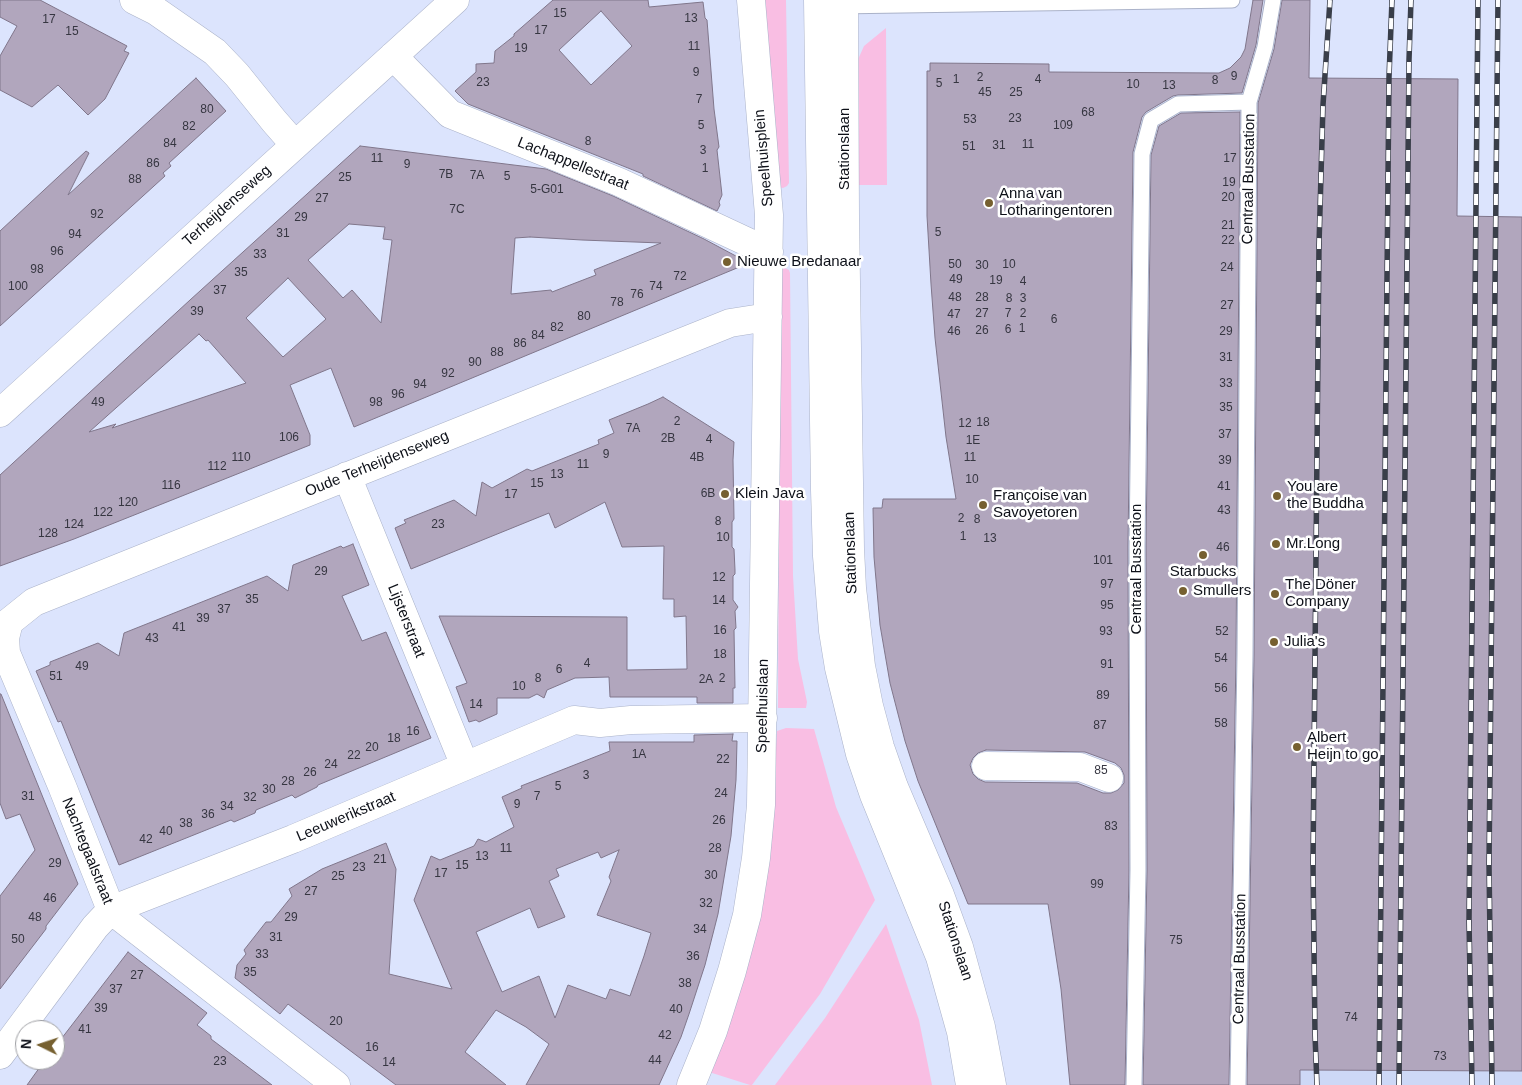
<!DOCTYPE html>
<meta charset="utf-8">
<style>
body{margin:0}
#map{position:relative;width:1522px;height:1085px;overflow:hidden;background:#dce4fd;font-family:Arial,sans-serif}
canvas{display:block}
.north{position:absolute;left:15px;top:1020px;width:50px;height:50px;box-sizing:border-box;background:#fff;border:1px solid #9e9fa3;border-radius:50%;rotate:274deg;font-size:14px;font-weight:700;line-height:20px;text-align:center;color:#0d1018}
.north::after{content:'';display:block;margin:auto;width:18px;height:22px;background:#766030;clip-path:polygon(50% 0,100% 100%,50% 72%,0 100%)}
</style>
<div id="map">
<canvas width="1522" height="1085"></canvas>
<div class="north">N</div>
</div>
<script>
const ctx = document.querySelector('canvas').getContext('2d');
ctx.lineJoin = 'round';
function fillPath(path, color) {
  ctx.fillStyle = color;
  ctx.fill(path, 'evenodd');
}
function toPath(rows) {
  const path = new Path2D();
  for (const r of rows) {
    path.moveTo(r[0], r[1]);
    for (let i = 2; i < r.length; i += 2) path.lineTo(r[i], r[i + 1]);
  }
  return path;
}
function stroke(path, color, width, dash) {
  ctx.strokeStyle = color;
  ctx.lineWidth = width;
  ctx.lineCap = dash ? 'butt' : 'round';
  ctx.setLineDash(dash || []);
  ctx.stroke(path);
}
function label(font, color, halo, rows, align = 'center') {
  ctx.font = font + ' Arial,sans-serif';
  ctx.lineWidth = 5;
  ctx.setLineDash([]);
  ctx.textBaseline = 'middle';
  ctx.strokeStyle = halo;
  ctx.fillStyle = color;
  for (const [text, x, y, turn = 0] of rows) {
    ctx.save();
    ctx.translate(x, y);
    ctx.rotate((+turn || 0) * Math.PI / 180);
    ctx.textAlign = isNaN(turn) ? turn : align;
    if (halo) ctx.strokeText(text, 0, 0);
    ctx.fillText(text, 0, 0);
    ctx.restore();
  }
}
fillPath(toPath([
 [1300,1070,1522,1071,1522,1085,1300,1085]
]), '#cdd8f6');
fillPath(toPath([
 [761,0,786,0,789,183,787,186,783,188,779,187],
 [886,28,887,185,855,185,856,64,864,46],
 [785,268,789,270,790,273,793,576,798,659,807,702,806,708,778,708,780,273,782,269],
 [786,728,814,729,836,807,875,900,820,994,752,1085,750,1085,709,1072,769,861,777,731],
 [886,924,919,1020,932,1085,775,1085,825,1018]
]), '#f9bee3');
const building = toPath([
 [0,0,40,0,127,46,124,51,129,53,105,99,88,115,58,85,32,107,0,90,0,56,17,26,0,17,0,0],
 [553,0,648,0,649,7,703,2,705,18,707,20,714,109,719,147,717,150,722,195,719,202,720,205,717,211,643,176,643,174,468,104,455,91,476,72,476,64,494,63,495,51,514,36,514,34,553,0],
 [601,11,632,46,591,85,559,50,601,11],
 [1253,0,1263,0,1256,45,1242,93,1178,95,1173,96,1146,112,1142,117,1133,152,1128,546,1129,870,1125,1085,1070,1085,1061,989,1048,904,968,904,918,781,905,741,890,683,880,625,874,557,873,508,882,508,883,499,956,499,946,437,935,338,931,284,927,216,927,71,930,71,930,63,1049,64,1049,72,1219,73,1230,68,1241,57,1245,49,1253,0],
 [986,750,1085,752,1115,763,1121,768,1124,775,1124,783,1118,790,1111,793,1103,793,1077,783,985,782,978,779,973,774,970,765,973,758,978,753,986,750],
 [1282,0,1310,0,1309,78,1458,79,1457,216,1522,217,1522,1071,1300,1070,1300,1085,1247,1085,1254,655,1258,103,1274,49,1282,0],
 [196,78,226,111,169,163,171,166,163,173,165,176,0,326,0,231,86,151,89,153,68,195,196,78],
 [1240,112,1236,655,1229,1085,1143,1085,1147,870,1146,546,1151,155,1159,126,1181,113,1240,112],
 [360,146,546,169,613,196,704,239,749,263,354,427,331,368,290,385,310,435,310,445,74,539,0,566,0,475,190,300,360,146],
 [349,224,385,227,383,239,392,240,381,323,352,290,343,298,308,260,349,224],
 [530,237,582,240,661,243,594,270,596,275,552,292,551,290,511,294,515,238,530,237],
 [288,278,326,319,283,357,246,318,288,278],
 [199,334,206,341,208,340,246,383,112,428,116,424,89,432,199,334],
 [663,397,734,442,733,460,734,519,732,522,732,547,734,549,735,570,735,574,733,576,733,600,738,607,735,611,736,628,734,630,735,688,733,688,733,703,697,703,697,697,610,697,609,677,575,678,547,690,544,698,537,694,529,698,497,698,497,714,479,722,476,720,469,722,456,687,467,683,439,616,627,617,627,670,687,669,686,616,674,617,674,599,663,599,664,546,622,547,605,502,555,528,549,513,411,569,395,528,406,523,404,520,454,500,476,516,482,482,492,488,527,469,532,471,599,444,598,440,614,433,609,420,648,404,663,397],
 [353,544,369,585,342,596,362,641,386,632,431,738,318,785,317,787,295,798,292,795,256,810,255,813,234,822,231,820,119,865,61,721,58,722,36,671,50,665,50,662,98,643,119,656,124,633,267,576,288,591,293,565,341,546,343,548,353,544],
 [0,694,1,694,78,884,46,926,46,929,0,989,0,896,35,850,20,814,6,819,0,803,0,694],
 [733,734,732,741,737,741,736,780,731,836,718,914,705,965,689,1014,681,1037,659,1085,526,1085,549,1044,526,1027,496,1010,465,1052,506,1085,396,1085,288,1004,280,1014,235,978,237,965,246,954,244,950,266,922,271,922,292,896,289,889,322,869,386,843,396,869,389,974,452,989,414,900,431,856,440,860,474,846,478,839,486,842,514,827,502,797,522,788,521,786,610,751,609,742,694,742,694,735,733,734],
 [619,850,609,877,611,881,597,915,651,933,644,956,630,996,610,989,606,999,568,985,555,1018,539,976,502,992,476,932,530,908,538,928,565,917,549,881,559,876,556,869,598,852,601,858,619,850],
 [128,952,207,1013,197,1025,211,1036,211,1039,272,1085,27,1085,45,1060,55,1060,55,1047,128,952]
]);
fillPath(building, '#b1a6bd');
stroke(building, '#80768b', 1);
const lane = toPath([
 [837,6,1232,0],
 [1134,1085,1138,870,1137,546,1142,154,1151,120,1178,104,1249,102],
 [1238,1085,1245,655,1249,102,1265,47,1273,0]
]);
const street = toPath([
 [134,0,156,11,215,52,237,75,274,121,295,145],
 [393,56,450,114,619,182,769,252],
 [0,413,455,0],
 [347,476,465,766],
 [986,766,1080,767,1109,778],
 [0,1055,95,927,111,910,293,839,574,720,600,723,631,720,763,718],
 [336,1085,111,910,62,786,6,653,5,638,9,622,34,602,730,323,768,317],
 [691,1085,713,1031,732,971,747,915,756,858,761,805,769,215,751,0]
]);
const secondary = toPath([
 [818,0,825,490,827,556,833,631,839,668,860,754,874,795,940,957,961,1032,970,1085],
 [844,0,845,215,850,549,852,588,861,666,869,706,880,747,894,787,940,895,959,947,981,1027,992,1085]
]);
stroke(lane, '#aab2c9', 17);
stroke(street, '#aab2c9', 29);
stroke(secondary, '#aab2c9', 29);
stroke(lane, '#fff', 15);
stroke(street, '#fff', 28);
stroke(secondary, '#fff', 28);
const rail = toPath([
 [1317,1085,1315,1035,1313,863,1319,245,1323,105,1330,0],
 [1379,1085,1389,77,1392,0],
 [1399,1085,1409,60,1411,0],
 [1472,1085,1469,921,1478,0],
 [1492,1085,1489,864,1498,0]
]);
stroke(rail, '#393e49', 5.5);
stroke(rail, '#fff', 4, [11]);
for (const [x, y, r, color] of [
 [989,203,5,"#766030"],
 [727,262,5,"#766030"],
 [725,494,5,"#766030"],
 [1277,496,5,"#766030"],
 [983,505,5,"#766030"],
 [1276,544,5,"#766030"],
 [1203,555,5,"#766030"],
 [1183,591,5,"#766030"],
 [1275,594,5,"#766030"],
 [1274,642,5,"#766030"],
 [1297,747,5,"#766030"]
]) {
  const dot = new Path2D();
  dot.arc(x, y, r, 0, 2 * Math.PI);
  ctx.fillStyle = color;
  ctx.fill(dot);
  stroke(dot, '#fff', 2);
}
label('12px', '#363641', null, [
 ["15",560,14],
 ["13",691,19],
 ["17",49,20],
 ["17",541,31],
 ["15",72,32],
 ["11",694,47],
 ["19",521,49],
 ["9",696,73],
 ["9",1234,77],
 ["2",980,78],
 ["1",956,80],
 ["4",1038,80],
 ["8",1215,81],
 ["23",483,83],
 ["5",939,84],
 ["10",1133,85],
 ["13",1169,86],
 ["45",985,93],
 ["25",1016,93],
 ["7",699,100],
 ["80",207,110],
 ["68",1088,113],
 ["23",1015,119],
 ["53",970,120],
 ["5",701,126],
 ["109",1063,126],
 ["82",189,127],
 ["8",588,142],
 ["84",170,144],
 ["11",1028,145],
 ["31",999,146],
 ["51",969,147],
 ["3",703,151],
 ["11",377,159],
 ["17",1230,159],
 ["86",153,164],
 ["9",407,165],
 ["1",705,169],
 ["7B",446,175],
 ["7A",477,176],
 ["5",507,177],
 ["25",345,178],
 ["88",135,180],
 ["19",1229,183],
 ["5-G01",547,190],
 ["20",1228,198],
 ["27",322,199],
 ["7C",457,210],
 ["92",97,215],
 ["29",301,218],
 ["21",1228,226],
 ["5",938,233],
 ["31",283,234],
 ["94",75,235],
 ["22",1228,241],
 ["96",57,252],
 ["33",260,255],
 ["50",955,265],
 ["10",1009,265],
 ["30",982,266],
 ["24",1227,268],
 ["98",37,270],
 ["35",241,273],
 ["72",680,277],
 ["49",956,280],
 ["19",996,281],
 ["4",1023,282],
 ["100",18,287],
 ["74",656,287],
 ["37",220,291],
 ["76",637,295],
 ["48",955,298],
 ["28",982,298],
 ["8",1009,299],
 ["3",1023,299],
 ["78",617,303],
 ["27",1227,306],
 ["39",197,312],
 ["27",982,314],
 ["7",1008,314],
 ["2",1023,314],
 ["47",954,315],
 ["80",584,317],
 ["6",1054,320],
 ["82",557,328],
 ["1",1022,329],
 ["6",1008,330],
 ["26",982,331],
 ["46",954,332],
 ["29",1226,332],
 ["84",538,336],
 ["86",520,344],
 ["88",497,353],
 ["31",1226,358],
 ["90",475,363],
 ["92",448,374],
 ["33",1226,384],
 ["94",420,385],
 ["96",398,395],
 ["49",98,403],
 ["98",376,403],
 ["35",1226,408],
 ["2",677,422],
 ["18",983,423],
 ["12",965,424],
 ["7A",633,429],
 ["37",1225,435],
 ["106",289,438],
 ["2B",668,439],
 ["4",709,440],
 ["1E",973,441],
 ["9",606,455],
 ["110",241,458],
 ["4B",697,458],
 ["11",970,458],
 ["39",1225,461],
 ["11",583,465],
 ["112",217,467],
 ["13",557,475],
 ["10",972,480],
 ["15",537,484],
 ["116",171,486],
 ["41",1224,487],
 ["6B",708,494],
 ["17",511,495],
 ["120",128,503],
 ["43",1224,511],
 ["122",103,513],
 ["2",961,519],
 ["8",977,520],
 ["8",718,522],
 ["124",74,525],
 ["23",438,525],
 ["128",48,534],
 ["1",963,537],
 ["10",723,538],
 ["13",990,539],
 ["46",1223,548],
 ["101",1103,561],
 ["29",321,572],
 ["12",719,578],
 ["97",1107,585],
 ["35",252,600],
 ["14",719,601],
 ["95",1107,606],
 ["37",224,610],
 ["39",203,619],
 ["41",179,628],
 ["16",720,631],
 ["93",1106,632],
 ["52",1222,632],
 ["43",152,639],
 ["18",720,655],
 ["54",1221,659],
 ["4",587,664],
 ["91",1107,665],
 ["49",82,667],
 ["6",559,670],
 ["51",56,677],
 ["8",538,679],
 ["2",722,679],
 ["2A",706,680],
 ["10",519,687],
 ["56",1221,689],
 ["89",1103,696],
 ["14",476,705],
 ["58",1221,724],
 ["87",1100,726],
 ["16",413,732],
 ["18",394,739],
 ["20",372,748],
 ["1A",639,755],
 ["22",354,756],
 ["22",723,760],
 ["24",331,765],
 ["85",1101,771],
 ["26",310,773],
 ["3",586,776],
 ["28",288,782],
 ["5",558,787],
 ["30",269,790],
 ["24",721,794],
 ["31",28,797],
 ["7",537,797],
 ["32",250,798],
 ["9",517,805],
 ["34",227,807],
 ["36",208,815],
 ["26",719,821],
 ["38",186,824],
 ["83",1111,827],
 ["40",166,832],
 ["42",146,840],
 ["11",506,849],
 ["28",715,849],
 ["13",482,857],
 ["21",380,860],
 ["29",55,864],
 ["15",462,866],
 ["23",359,868],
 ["17",441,874],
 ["30",711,876],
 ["25",338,877],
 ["99",1097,885],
 ["27",311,892],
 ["46",50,899],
 ["32",706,904],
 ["48",35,918],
 ["29",291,918],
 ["34",700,930],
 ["31",276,938],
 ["50",18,940],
 ["75",1176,941],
 ["33",262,955],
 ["36",693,957],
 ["35",250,973],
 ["27",137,976],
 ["38",685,984],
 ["37",116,990],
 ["39",101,1009],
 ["40",676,1010],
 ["74",1351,1018],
 ["20",336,1022],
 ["41",85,1030],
 ["42",665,1036],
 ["16",372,1048],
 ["73",1440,1057],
 ["44",655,1061],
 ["23",220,1062],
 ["14",389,1063]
]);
label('15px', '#0d1018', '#fff', [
 ["Stationslaan",845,149,-90],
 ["Speelhuisplein",764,158,-95],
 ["Lachappellestraat",573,164,22],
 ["Centraal Busstation",1249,179,-89],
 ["Terheijdenseweg",227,206,-42],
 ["Oude Terheijdenseweg",377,464,-22],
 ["Stationslaan",851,553,-92],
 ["Centraal Busstation",1137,569,-90],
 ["Lijsterstraat",406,621,68],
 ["Speelhuislaan",763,706,-89],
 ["Leeuwerikstraat",346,817,-23],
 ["Nachtegaalstraat",87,851,68],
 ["Stationslaan",955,941,72],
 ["Centraal Busstation",1240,959,-89]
]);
label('15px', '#0d1018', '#fff', [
 ["Anna van",999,194],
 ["Lotharingentoren",999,211],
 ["Nieuwe Bredanaar",737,262],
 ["You are",1287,487],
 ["the Buddha",1287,504],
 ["Klein Java",735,494],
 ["Françoise van",993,496],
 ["Savoyetoren",993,513],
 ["Mr.Long",1286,544],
 ["Starbucks",1203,572,"center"],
 ["The Döner",1285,585],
 ["Company",1285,602],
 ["Smullers",1193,591],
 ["Julia's",1284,642],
 ["Albert",1307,738],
 ["Heijn to go",1307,755]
], 'left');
</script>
